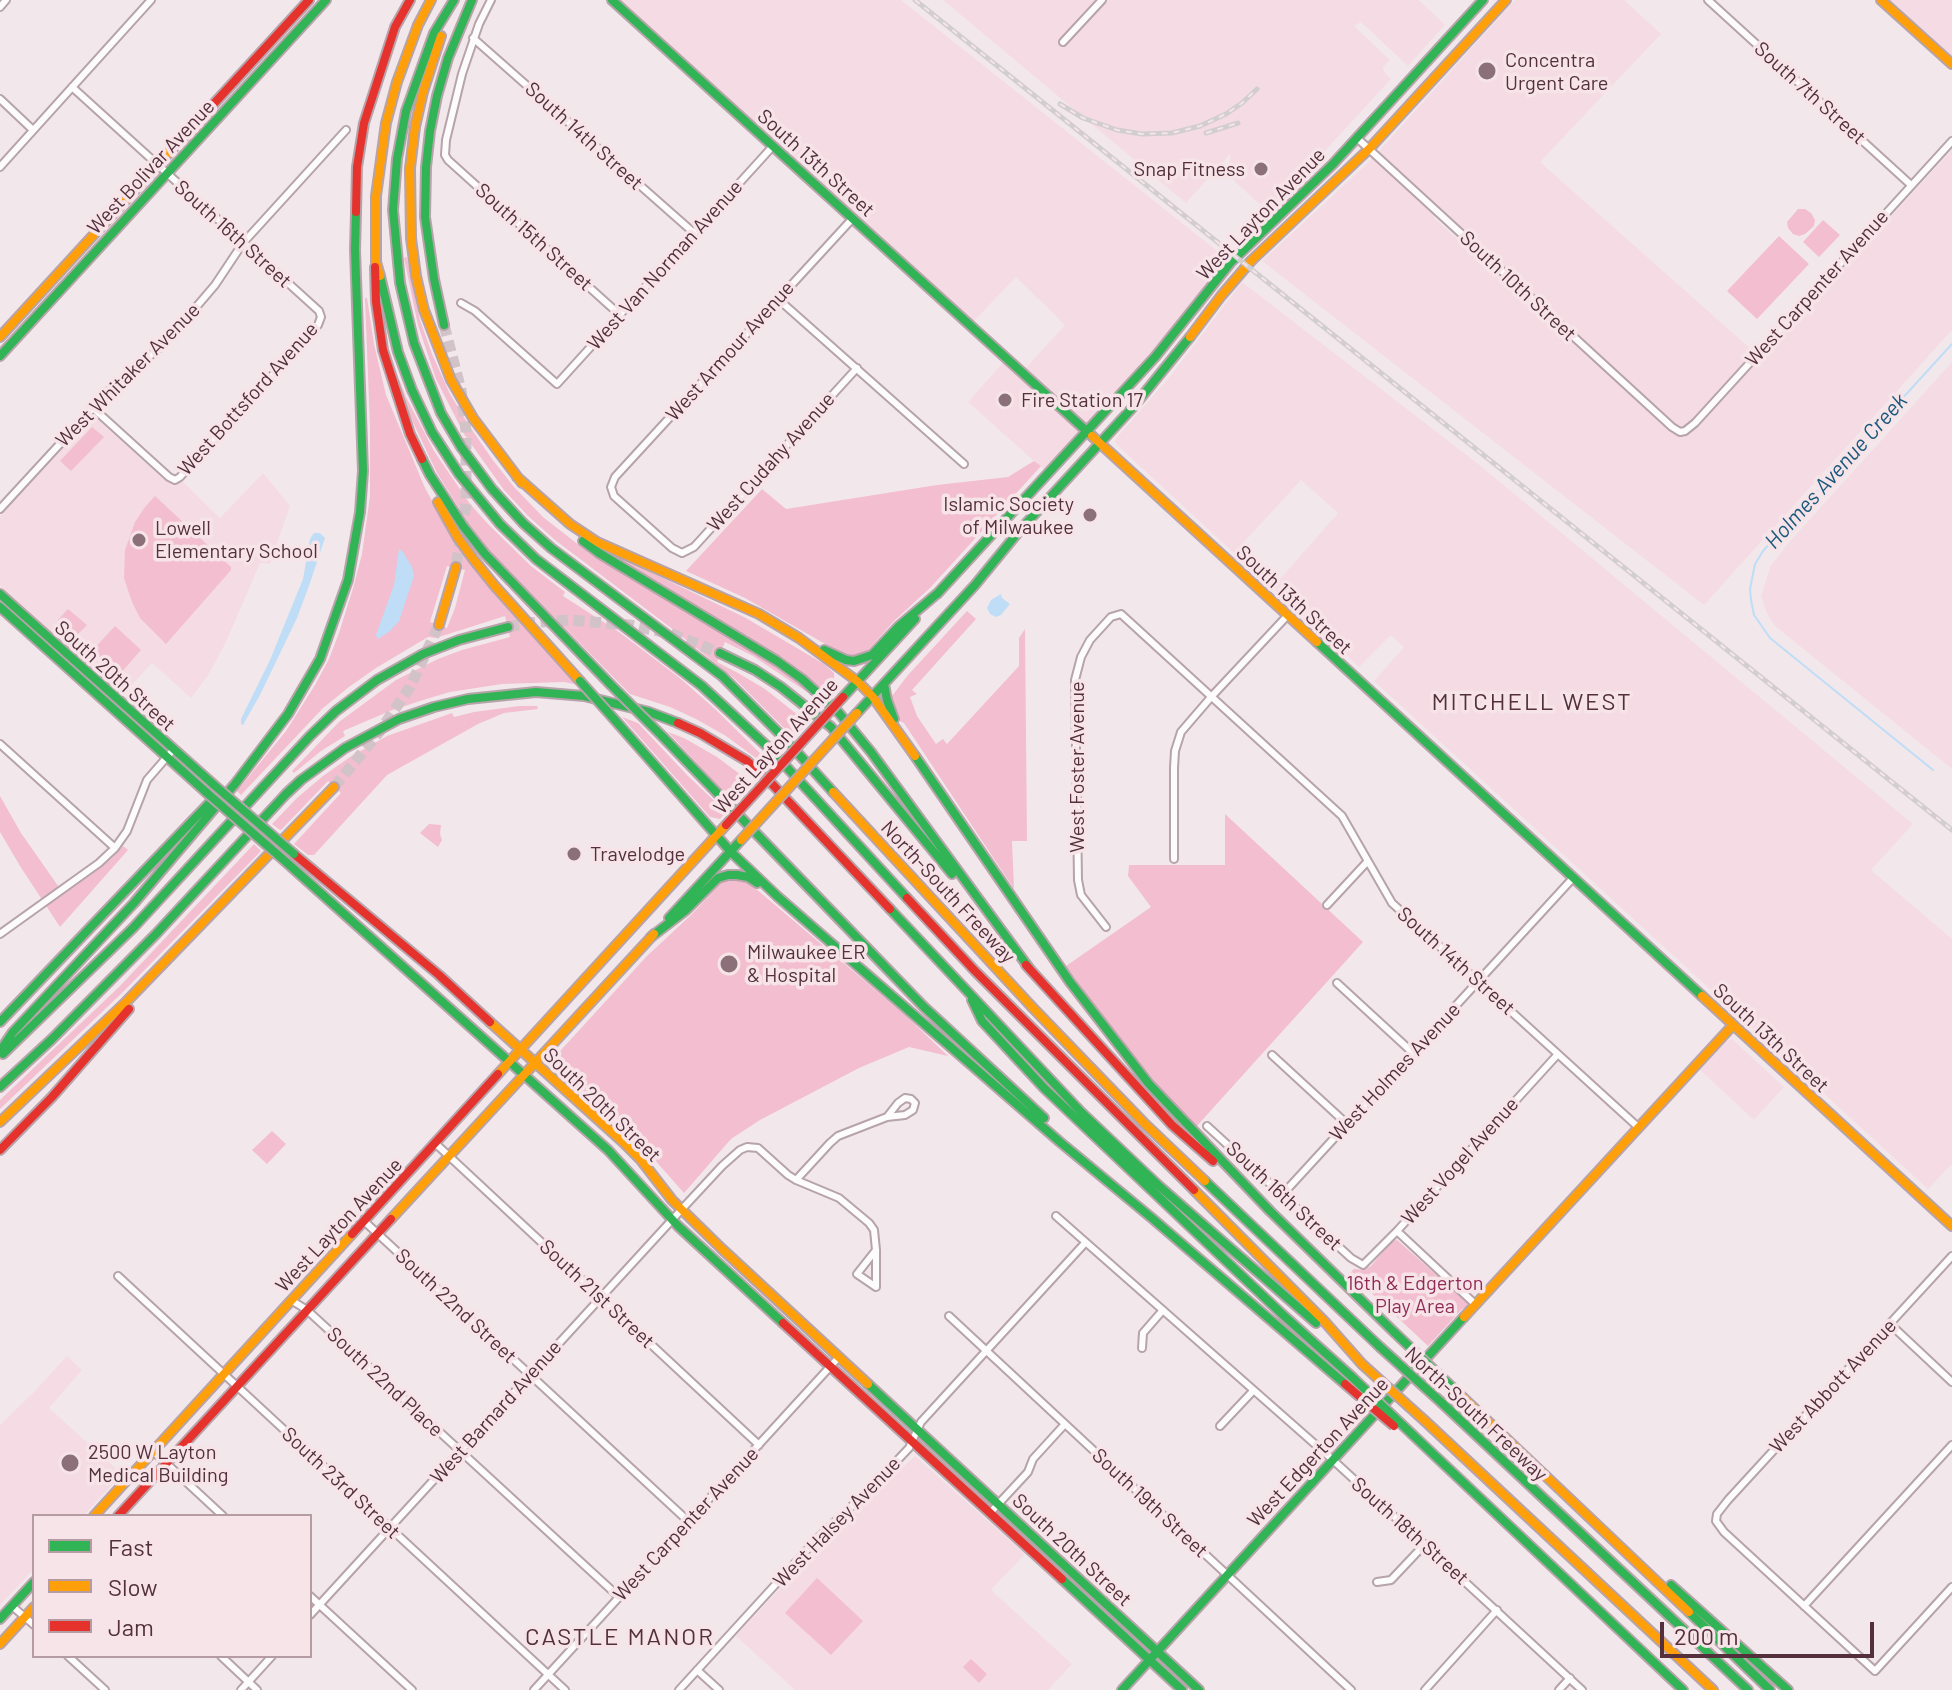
<!DOCTYPE html>
<style>
body{margin:0}
#map{position:relative;width:1952px;height:1690px;overflow:hidden;background:#f2e8eb;font-family:Barlow,sans-serif}
canvas{display:block}
.legend{position:absolute;left:32px;top:1514px;width:280px;height:144px;box-sizing:border-box;background:#f6e4e9;border:2px solid #b59ca3;margin:0;padding:10px 14px;list-style:none;font-size:24px;color:#53303b}
.legend li{display:flex;align-items:center;gap:16px;height:40px}
.legend b{width:40px;border:2px solid #b59ca3}
.scale{position:absolute;left:1660px;top:1622px;width:214px;height:36px;box-sizing:border-box;border:4px solid #53303b;border-top:0;padding-left:10px;font-size:24px;line-height:28px;white-space:nowrap;color:#53303b;-webkit-text-stroke:6px #f6e4e9;paint-order:stroke}
</style>
<div id="map">
<canvas width="1952" height="1690"></canvas>
<ul class="legend">
<li><b style="height:10px;background:#30b455"></b>Fast</li>
<li><b style="height:10px;background:#ff9f0a"></b>Slow</li>
<li><b style="height:10px;background:#e5322d"></b>Jam</li>
</ul>
<div class="scale">200 m</div>
</div>
<script>
const ctx = document.querySelector('canvas').getContext('2d');
ctx.lineJoin = 'round';
function fillPath(path, color) {
  ctx.fillStyle = color;
  ctx.fill(path, 'evenodd');
}
function toPath(rows) {
  const path = new Path2D();
  for (const r of rows) {
    path.moveTo(r[0], r[1]);
    for (let i = 2; i < r.length; i += 2) path.lineTo(r[i], r[i + 1]);
  }
  return path;
}
function stroke(path, color, width, dash) {
  ctx.strokeStyle = color;
  ctx.lineWidth = width;
  ctx.lineCap = dash ? 'butt' : 'round';
  ctx.setLineDash(dash || []);
  ctx.stroke(path);
}
function label(font, color, halo, rows, align = 'center') {
  ctx.font = font + ' Barlow,sans-serif';
  ctx.lineWidth = 7;
  ctx.setLineDash([]);
  ctx.textBaseline = 'middle';
  ctx.strokeStyle = halo;
  ctx.fillStyle = color;
  for (const [text, x, y, turn = 0] of rows) {
    ctx.save();
    ctx.translate(x, y);
    ctx.rotate((+turn || 0) * Math.PI / 180);
    ctx.textAlign = isNaN(turn) ? turn : align;
    if (halo) ctx.strokeText(text, 0, 0);
    ctx.fillText(text, 0, 0);
    ctx.restore();
  }
}
fillPath(toPath([
 [612,0,901,0,1231,262,1155,357,1050,473,1034,461,968,402,1007,358,1022,372,1065,325,1016,277,970,325],
 [943,0,1419,0,1445,25,1408,66,1361,22,1354,26,1390,60,1383,67,1384,72,1391,79,1288,191,1268,205,1258,203,1227,174,1231,153,1186,203],
 [1515,0,1624,0,1661,34,1540,162,1761,358,1952,150,1952,330,1704,605,1262,261,1369,162],
 [1442,209,1470,236,1463,244,1434,218],
 [1890,0,1952,0,1952,56],
 [1242,282,1477,463,1913,824,1871,870,1952,939,1952,1164,1928,1189,1374,681,1404,647,1391,635,1359,667,1273,587,1338,513,1301,480,1234,553,1116,444,1115,441,1118,436,1172,374],
 [1952,362,1952,769,1775,626,1767,614,1761,596,1771,565,1792,539],
 [92,417,98,420,163,479,172,484,182,481,220,518,263,473,290,506,270,564,260,563,226,642,209,674,191,698,152,663,121,697,0,586,0,516],
 [1732,1039,1784,1087,1754,1120,1700,1070,1724,1042],
 [67,1356,82,1370,49,1408,122,1474,83,1516,34,1516,34,1569,0,1605,0,1425,34,1392],
 [915,1456,1025,1554,991,1590,1072,1664,1048,1690,795,1690,736,1636,831,1534]
]), '#f5dbe3');
fillPath(toPath([
 [1798,209,1805,209,1811,213,1815,220,1814,226,1805,234,1799,236,1793,234,1788,228,1787,222],
 [1823,220,1840,235,1819,257,1803,242],
 [1779,236,1809,264,1757,319,1727,291],
 [407,257,420,320,432,354,450,394,468,424,492,459,514,487,543,517,589,553,765,659,808,690,807,692,753,656,725,642,717,662,738,673,765,689,808,723,794,738,735,679,679,634,555,540,528,516,504,490,464,434,436,379,418,325,404,258],
 [365,298,367,298,374,344,386,395,425,488,442,519,579,685,564,682,502,684,450,692,423,700,390,711,343,731,345,736,321,751,294,773,292,771,339,722,396,680,438,659,462,650,510,637,505,616,436,638,428,637,376,668,349,687,323,708,241,795,237,791,286,731,315,685,329,659,339,633,354,585,362,554,370,496,370,427],
 [447,566,465,570,455,608,447,628,430,622],
 [399,379,406,397,434,451,470,504,488,524,531,566,565,592,563,596,619,632,681,679,715,709,771,764,768,767,726,736,696,719,670,707,630,694,503,565,488,549,467,521,437,473,410,416,397,380],
 [92,427,104,437,71,471,60,461],
 [1034,461,1041,466,930,588,894,621,863,656,854,657,839,652,745,598,686,571,762,489,786,509,937,485,1008,477],
 [155,496,231,567,231,570,166,644,140,618,132,602,124,578,125,550,135,522,145,507],
 [619,557,744,617,824,664,834,673,835,689,837,691,831,697,783,658,618,559],
 [68,609,87,625,76,636,58,620],
 [967,611,976,619,912,690,917,694,910,697,917,716,936,744,943,739,947,744,1019,666,1019,638,1025,629,1027,841,1012,841,1014,889,904,723,900,721,892,699,892,696,908,675],
 [115,626,141,650,119,675,92,651],
 [519,706,537,706,538,709,504,713,478,724,387,775,314,855,308,855,294,844,341,793,328,781,282,829,280,830,272,824,297,798,323,776,350,757,387,736,452,713,454,717,474,712],
 [622,717,638,723,687,775,726,812,720,819,710,817],
 [668,732,684,738,717,757,752,783,734,803],
 [0,796,21,833,63,893,111,859,123,846,128,850,60,927,20,866,0,832],
 [1225,814,1363,942,1196,1127,1175,1106,1106,1021,1066,966,1151,907,1128,876,1129,865,1225,865],
 [429,824,441,825,440,834,442,840,438,847,420,833],
 [254,844,261,851,122,993,0,1109,0,1100,119,987],
 [725,879,741,879,755,888,905,1015,948,1056,909,1047,859,1068,760,1120,731,1139,684,1193,638,1141,551,1061,647,956,691,915],
 [272,1131,286,1144,267,1164,252,1150],
 [1397,1240,1467,1302,1467,1307,1462,1309,1428,1346,1350,1273,1354,1269,1364,1270,1371,1266,1392,1241],
 [817,1578,863,1621,831,1655,785,1613],
 [971,1659,987,1674,979,1683,963,1667]
]), '#f3becf');
fillPath(toPath([
 [314,533,320,533,325,538,310,583,297,618,260,695,243,725,241,724,241,719,270,660,303,579,310,539],
 [399,549,403,552,412,567,414,576,399,621,390,631,378,639,376,635,394,585],
 [1001,594,1002,598,1010,604,1001,615,996,617,990,614,987,608,991,600]
]), '#bfddf6');
stroke(toPath([
 [1933,770,1770,638,1754,615,1751,600,1750,589,1755,564,1763,551,1952,344]
]), '#bfddf6', 2);
stroke(toPath([
 [444,325,461,390,466,431,466,504,456,567],
 [508,627,528,623,570,620,629,625,672,634,720,653],
 [334,787,380,731,410,687,439,625]
]), '#d2c3c8', 11, [11, 5.5]);
const street = toPath([
 [491,0,479,24,462,74,446,140,445,155,448,160,620,315],
 [1708,0,1911,185],
 [0,7,6,0],
 [473,38,694,233],
 [1063,42,1102,0],
 [72,87,319,311,321,317,318,325,180,477,175,480,169,477,93,408],
 [0,99,33,130],
 [1357,138,1672,427,1680,432,1685,431,1695,423,1952,141],
 [0,167,151,0],
 [853,218,615,477,611,487,614,496,672,548,682,553,694,547,857,368],
 [778,299,964,464],
 [461,303,475,311,557,384,773,146],
 [0,509,93,408,111,389,158,349,180,326,215,285,243,243,346,130],
 [0,744,115,848],
 [1174,859,1174,768,1175,751,1181,732,1212,696,1287,616],
 [1327,905,1367,862],
 [1106,927,1081,895,1078,880,1075,680,1081,657,1090,640,1111,617,1121,614,1342,816,1392,903,1638,1127],
 [0,934,99,863,115,848,127,831,147,780,173,750],
 [1337,983,1412,1052],
 [1272,1055,1347,1124],
 [1207,1126,1351,1258,1363,1265,1397,1231,1558,1054],
 [436,1144,759,1445],
 [796,1180,830,1143,838,1136,887,1117,905,1115,913,1110,915,1103,911,1099,905,1098,898,1103,887,1117],
 [1282,1195,1573,878],
 [1056,1216,1333,1460,1582,1690],
 [364,1221,688,1521],
 [1397,1231,1476,1305],
 [1952,1256,1728,1500,1717,1514,1716,1521,1724,1532,1875,1671,1952,1587],
 [118,1276,565,1690],
 [291,1300,307,1310,619,1597],
 [949,1316,1351,1690],
 [1890,1324,1952,1382],
 [1142,1348,1143,1333,1163,1310],
 [1220,1426,1253,1391],
 [153,1451,223,1516],
 [990,1513,1028,1472,1033,1459,1065,1424],
 [1377,1582,1391,1580,1425,1544],
 [310,1596,412,1690],
 [12,1606,34,1625],
 [1804,1606,1952,1445],
 [310,1615,682,1209,722,1166,740,1150,747,1147,758,1148,788,1175,796,1180,839,1198,869,1223,874,1230,876,1250,876,1287,857,1274,876,1250],
 [68,1656,105,1690],
 [221,1656,257,1690],
 [697,1670,719,1690],
 [241,1690,272,1656],
 [534,1690,839,1357],
 [679,1690,817,1539,871,1488,909,1448,921,1422,1085,1243],
 [1425,1690,1497,1610],
 [1559,1690,1570,1678]
]);
const fast = toPath([
 [454,0,434,33,406,111,397,159,393,210,400,283,414,343,441,413,461,447,492,489,523,523,551,548,722,676,785,739,833,792],
 [612,0,1092,436],
 [380,276,398,352,412,390,432,432,459,474,500,524,536,559,702,686,770,749,907,898],
 [444,325,434,279,425,217,426,167,430,131,437,96,448,58,472,0],
 [0,356,326,0],
 [422,459,430,475,463,526,485,554,610,684],
 [583,541,599,553,777,661,802,679,839,713,871,752,1029,968],
 [0,594,214,785],
 [937,594,1155,357,1231,262,1333,164,1483,0],
 [0,607,207,793],
 [1317,642,1702,996],
 [824,650,846,660,854,661,872,655,899,626,939,592],
 [720,653,755,670,781,687,831,727,952,874],
 [884,684,887,700,894,719],
 [843,697,915,619],
 [857,713,975,585,1020,530,1134,406,1190,337],
 [614,719,731,852,777,896,1060,1142,1153,1219,1345,1384],
 [663,737,924,1007,1044,1118],
 [915,756,1070,982,1149,1084,1270,1211,1394,1332],
 [286,862,608,1150,678,1226,783,1323],
 [890,909,1081,1112,1158,1185,1316,1323],
 [669,918,741,840],
 [651,937,686,910,718,878,728,875,737,875,748,877,757,883],
 [972,1000,982,1021,1044,1088,1282,1314,1352,1377],
 [0,1022,219,793],
 [0,1051,13,1032,134,903,235,784,288,714,320,659,348,580,360,512,363,471,355,250,356,212],
 [3,1054,133,928,310,736,336,711,377,680,423,654,459,640,508,627],
 [0,1087,52,1039,156,934,286,794,301,780,345,748,399,719,434,707,468,699,536,692,584,696,649,712,678,723],
 [1205,1181,1380,1347],
 [868,1384,1199,1690],
 [1442,1403,1748,1690],
 [1413,1435,1683,1690],
 [1062,1579,1182,1690],
 [1671,1585,1788,1690],
 [1689,1612,1770,1690],
 [0,1619,34,1582],
 [1122,1690,1464,1317]
]);
const slow = toPath([
 [1881,0,1952,64],
 [441,36,423,92,415,127,410,168,411,238,416,276,424,310,451,380,473,418,522,483],
 [380,276,376,262,376,196,386,123,397,82,418,25,431,0],
 [0,337,176,145],
 [1190,337,1221,296,1251,261,1369,149,1506,0],
 [1092,436,1317,642],
 [517,477,570,524,597,542,759,614,799,638,857,681,873,697,915,756],
 [438,502,458,538,474,560,494,585,580,681],
 [439,625,456,567],
 [833,792,1033,1008,1144,1123,1205,1181],
 [1702,996,1952,1226],
 [490,1022,623,1142,641,1160,672,1200,722,1249,868,1384],
 [498,1074,726,825],
 [0,1122,126,1002,334,787],
 [1194,1190,1324,1321,1362,1364],
 [391,1219,654,934],
 [1464,1317,1733,1025],
 [1454,1389,1689,1612],
 [1425,1421,1713,1690],
 [94,1516,352,1234],
 [0,1644,34,1607]
]);
const jam = toPath([
 [176,145,309,0],
 [356,212,357,167,364,123,395,27,410,0],
 [375,267,376,302,383,350,410,434,422,459],
 [678,723,700,733,747,761,773,785,890,909],
 [294,854,439,975,490,1022],
 [907,898,975,971,1194,1190],
 [1026,965,1172,1125,1213,1161],
 [0,1150,52,1097,129,1009],
 [352,1234,498,1074],
 [783,1323,1062,1579],
 [118,1516,391,1219]
]);
stroke(street, '#b7a3aa', 10);
stroke(fast, '#b7a3aa', 12);
stroke(slow, '#b7a3aa', 12);
stroke(jam, '#b7a3aa', 12);
stroke(street, '#fdfcfc', 6);
stroke(fast, '#30b455', 8);
stroke(slow, '#ff9f0a', 8);
stroke(jam, '#e5322d', 8);
const rail = toPath([
 [915,0,1952,830],
 [1060,104,1083,118,1117,130,1142,134,1172,133,1200,126,1226,114,1242,103,1257,89],
 [1206,133,1238,123]
]);
stroke(rail, '#d2cecf', 5);
stroke(rail, '#f6e4e9', 2, [6]);
const fastBridge = toPath([
 [580,681,614,719],
 [610,684,663,737],
 [214,785,294,854],
 [207,793,286,862],
 [1394,1332,1454,1389],
 [1380,1347,1442,1403],
 [1352,1377,1413,1435]
]);
const slowBridge = toPath([
 [741,840,857,713],
 [1362,1364,1425,1421]
]);
const jamBridge = toPath([
 [726,825,843,697],
 [1345,1384,1394,1426]
]);
stroke(fastBridge, '#b7a3aa', 12, []);
stroke(slowBridge, '#b7a3aa', 12, []);
stroke(jamBridge, '#b7a3aa', 12, []);
stroke(fastBridge, '#30b455', 8);
stroke(slowBridge, '#ff9f0a', 8);
stroke(jamBridge, '#e5322d', 8);
for (const [x, y, r, color] of [
 [1487,71,10,"#8b7079"],
 [1261,169,8,"#8b7079"],
 [1005,400,8,"#8b7079"],
 [1090,515,8,"#8b7079"],
 [139,540,8,"#8b7079"],
 [574,854,8,"#8b7079"],
 [729,964,10,"#8b7079"],
 [70,1463,10,"#8b7079"]
]) {
  const dot = new Path2D();
  dot.arc(x, y, r, 0, 2 * Math.PI);
  ctx.fillStyle = color;
  ctx.fill(dot);
  stroke(dot, '#f6e4e9', 3);
}
label('20px', '#53303b', '#f6e4e9', [
 ["Concentra",1505,60],
 ["Urgent Care",1505,83],
 ["Snap Fitness",1245,169,"right"],
 ["Fire Station 17",1021,400],
 ["Islamic Society",1074,504,"right"],
 ["of Milwaukee",1074,527,"right"],
 ["Lowell",155,528],
 ["Elementary School",155,551],
 ["Travelodge",590,854],
 ["Milwaukee ER",747,952],
 ["& Hospital",747,975],
 ["2500 W Layton",88,1452],
 ["Medical Building",88,1475]
], 'left');
label('20px', '#53303b', '#f6e4e9', [
 ["South 7th Street",1810,93,42],
 ["South 14th Street",584,136,42],
 ["South 13th Street",816,163,42],
 ["West Bolivar Avenue",151,167,-47],
 ["West Layton Avenue",1261,214,-46],
 ["South 16th Street",233,234,42],
 ["South 15th Street",534,237,42],
 ["West Van Norman Avenue",665,265,-48],
 ["South 10th Street",1518,286,43],
 ["West Carpenter Avenue",1817,288,-48],
 ["West Armour Avenue",730,351,-48],
 ["West Whitaker Avenue",128,375,-45],
 ["West Bottsford Avenue",248,399,-48],
 ["West Cudahy Avenue",771,462,-48],
 ["South 13th Street",1294,600,43],
 ["South 20th Street",115,676,42],
 ["West Layton Avenue",776,746,-48],
 ["West Foster Avenue",1077,767,-90],
 ["North-South Freeway",948,892,47],
 ["South 14th Street",1456,961,42],
 ["South 13th Street",1771,1038,43],
 ["West Holmes Avenue",1395,1072,-47],
 ["South 20th Street",602,1105,44],
 ["West Vogel Avenue",1460,1161,-48],
 ["South 16th Street",1284,1196,43],
 ["West Layton Avenue",339,1225,-47],
 ["South 21st Street",597,1294,43],
 ["South 22nd Street",456,1306,43],
 ["South 22nd Place",385,1382,43],
 ["West Abbott Avenue",1833,1386,-47],
 ["West Barnard Avenue",496,1412,-48],
 ["North-South Freeway",1476,1414,43],
 ["West Edgerton Avenue",1318,1452,-47],
 ["South 23rd Street",341,1483,43],
 ["South 19th Street",1150,1503,43],
 ["West Halsey Avenue",837,1522,-46],
 ["West Carpenter Avenue",686,1524,-47],
 ["South 18th Street",1410,1531,42],
 ["South 20th Street",1072,1550,43]
]);
label('20px', '#912b55', '#f6e4e9', [
 ["16th & Edgerton",1415,1283],
 ["Play Area",1415,1306]
]);
label('italic 22px', '#1a587c', '#f6e4e9', [
 ["Holmes Avenue Creek",1836,471,-48]
]);
ctx.letterSpacing = '2px';
label('24px', '#53303b', '#f6e4e9', [
 ["MITCHELL WEST",1532,702],
 ["CASTLE MANOR",620,1637]
]);
ctx.letterSpacing = '0px';
</script>
